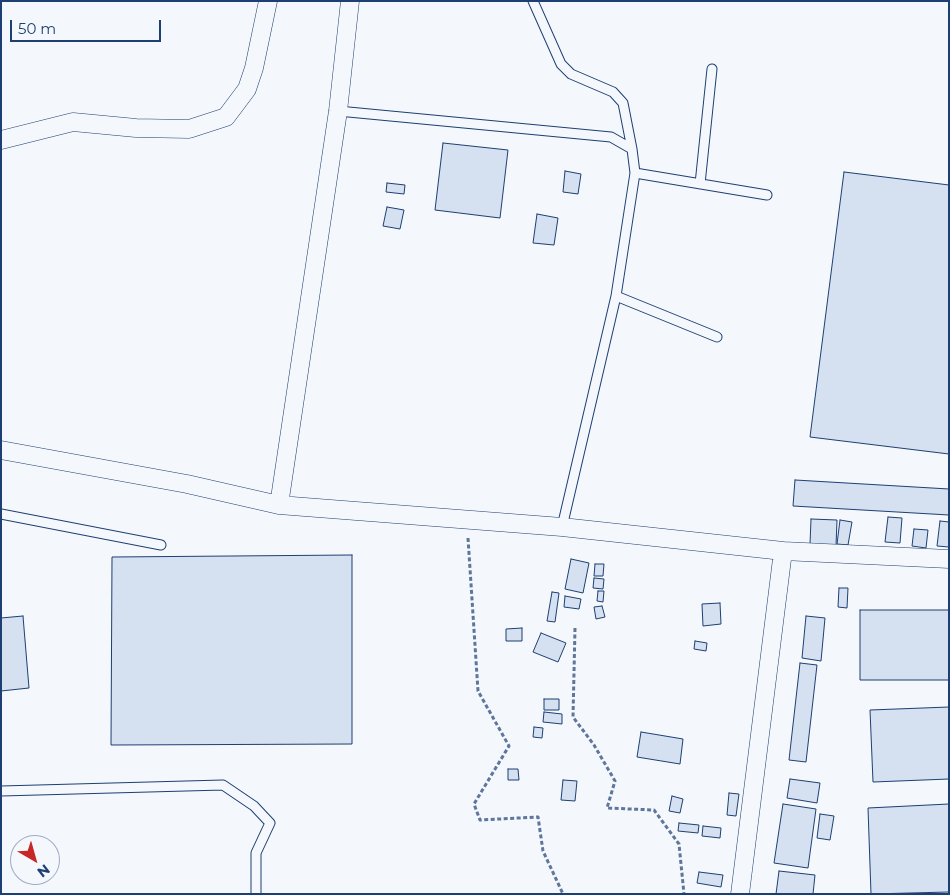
<!DOCTYPE html>
<style>
body{margin:0}
#map{position:relative;width:950px;height:895px;overflow:hidden;background:#f4f7fb;font-family:Montserrat,sans-serif}
canvas{display:block}
.frame{position:absolute;inset:0;border:2px solid #1d3f73;pointer-events:none}
.north{position:absolute;left:10px;top:835px;width:50px;height:50px;box-sizing:border-box;background:#f4f7fb;border:1px solid #9eadc5;border-radius:50%;rotate:142deg;font-size:14px;font-weight:700;line-height:20px;text-align:center;color:#1d3f73}
.north::after{content:'';display:block;margin:auto;width:18px;height:22px;background:#c62828;clip-path:polygon(50% 0,100% 100%,50% 72%,0 100%)}
.scale{position:absolute;left:10px;top:20px;width:151px;height:22px;box-sizing:border-box;border:2px solid #1d3f73;border-top:0;padding-left:6px;font-size:15px;line-height:18px;white-space:nowrap;color:#1d3f73;-webkit-text-stroke:4px #f4f7fb;paint-order:stroke}
</style>
<div id="map">
<canvas width="950" height="895"></canvas>
<div class="frame"></div>
<div class="north">N</div>
<div class="scale">50 m</div>
</div>
<script>
const ctx = document.querySelector('canvas').getContext('2d');
ctx.lineJoin = 'round';
function fillPath(path, color) {
  ctx.fillStyle = color;
  ctx.fill(path, 'evenodd');
}
function toPath(rows) {
  const path = new Path2D();
  for (const r of rows) {
    path.moveTo(r[0], r[1]);
    for (let i = 2; i < r.length; i += 2) path.lineTo(r[i], r[i + 1]);
  }
  return path;
}
function stroke(path, color, width, dash) {
  ctx.strokeStyle = color;
  ctx.lineWidth = width;
  ctx.lineCap = dash ? 'butt' : 'round';
  ctx.setLineDash(dash || []);
  ctx.stroke(path);
}
const building = toPath([
 [443,143,508,150,500,218,435,210,443,143],
 [565,171,581,174,578,194,563,192,565,171],
 [844,172,949,185,949,454,810,437,844,172],
 [387,183,405,185,404,194,386,192,387,183],
 [387,207,404,210,400,229,383,226,387,207],
 [537,214,558,218,554,245,533,243,537,214],
 [795,480,949,489,949,515,793,506,795,480],
 [888,517,902,518,900,543,885,542,888,517],
 [811,519,837,520,836,546,810,544,811,519],
 [840,520,852,522,848,545,837,544,840,520],
 [940,521,949,522,949,547,937,546,940,521],
 [914,529,928,530,926,548,912,546,914,529],
 [352,555,352,744,111,745,112,557,352,555],
 [571,559,589,563,583,593,565,589,571,559],
 [595,564,604,564,603,576,594,576,595,564],
 [594,578,604,579,603,589,593,588,594,578],
 [839,588,848,588,847,608,838,607,839,588],
 [598,591,604,591,603,602,597,601,598,591],
 [552,592,559,593,555,622,547,621,552,592],
 [565,596,581,599,579,609,564,607,565,596],
 [720,603,721,624,703,626,702,604,720,603],
 [602,606,605,617,596,619,594,607,602,606],
 [860,610,949,610,949,680,860,680,860,610],
 [23,616,29,688,1,691,1,618,23,616],
 [806,616,825,618,821,661,802,658,806,616],
 [522,628,522,641,506,641,506,629,522,628],
 [541,633,566,643,558,662,533,652,541,633],
 [695,641,707,643,706,651,694,649,695,641],
 [800,663,817,665,806,762,789,760,800,663],
 [544,699,559,699,559,710,544,710,544,699],
 [949,707,949,779,873,782,870,710,949,707],
 [544,712,562,714,562,724,543,722,544,712],
 [534,727,543,728,542,738,533,737,534,727],
 [641,732,683,739,680,764,637,757,641,732],
 [508,769,518,769,519,780,508,780,508,769],
 [790,779,820,783,817,803,787,798,790,779],
 [563,780,577,781,575,801,561,800,563,780],
 [729,793,739,794,736,816,727,815,729,793],
 [672,796,683,799,680,813,669,811,672,796],
 [783,804,816,809,808,868,774,863,783,804],
 [949,804,949,892,871,894,868,808,949,804],
 [820,814,834,816,830,840,817,838,820,814],
 [679,823,699,825,698,833,678,831,679,823],
 [703,826,721,828,720,838,702,836,703,826],
 [779,871,815,875,813,894,776,894,779,871],
 [699,872,723,875,721,887,697,883,699,872]
]);
fillPath(building, '#d5e0f0');
stroke(building, '#1d3f73', 1);
const service = toPath([
 [533,1,561,64,571,74,613,92,623,103,632,149],
 [338,111,611,137,632,149,635,173,616,296,562,527],
 [635,173,767,195],
 [700,184,712,69],
 [616,296,717,337],
 [1,514,161,545],
 [1,791,223,785,254,806,270,823,256,853,256,894]
]);
const minor = toPath([
 [1,140,73,122,136,128,189,129,226,117,247,89,254,68,268,1],
 [1,450,187,484,279,505,562,527,783,551,949,559],
 [279,505,338,111,350,1],
 [740,894,783,551]
]);
stroke(service, '#1d3f73', 11);
stroke(minor, '#1d3f73', 19);
stroke(toPath([
 [468,538,478,691,509,746,474,804,480,820,538,817,543,851,563,894],
 [575,628,573,717,594,745,615,781,607,808,654,810,679,844,684,894]
]), '#5e769c', 3, [4, 2.5]);
stroke(service, '#f4f7fb', 9);
stroke(minor, '#f4f7fb', 18);
</script>
